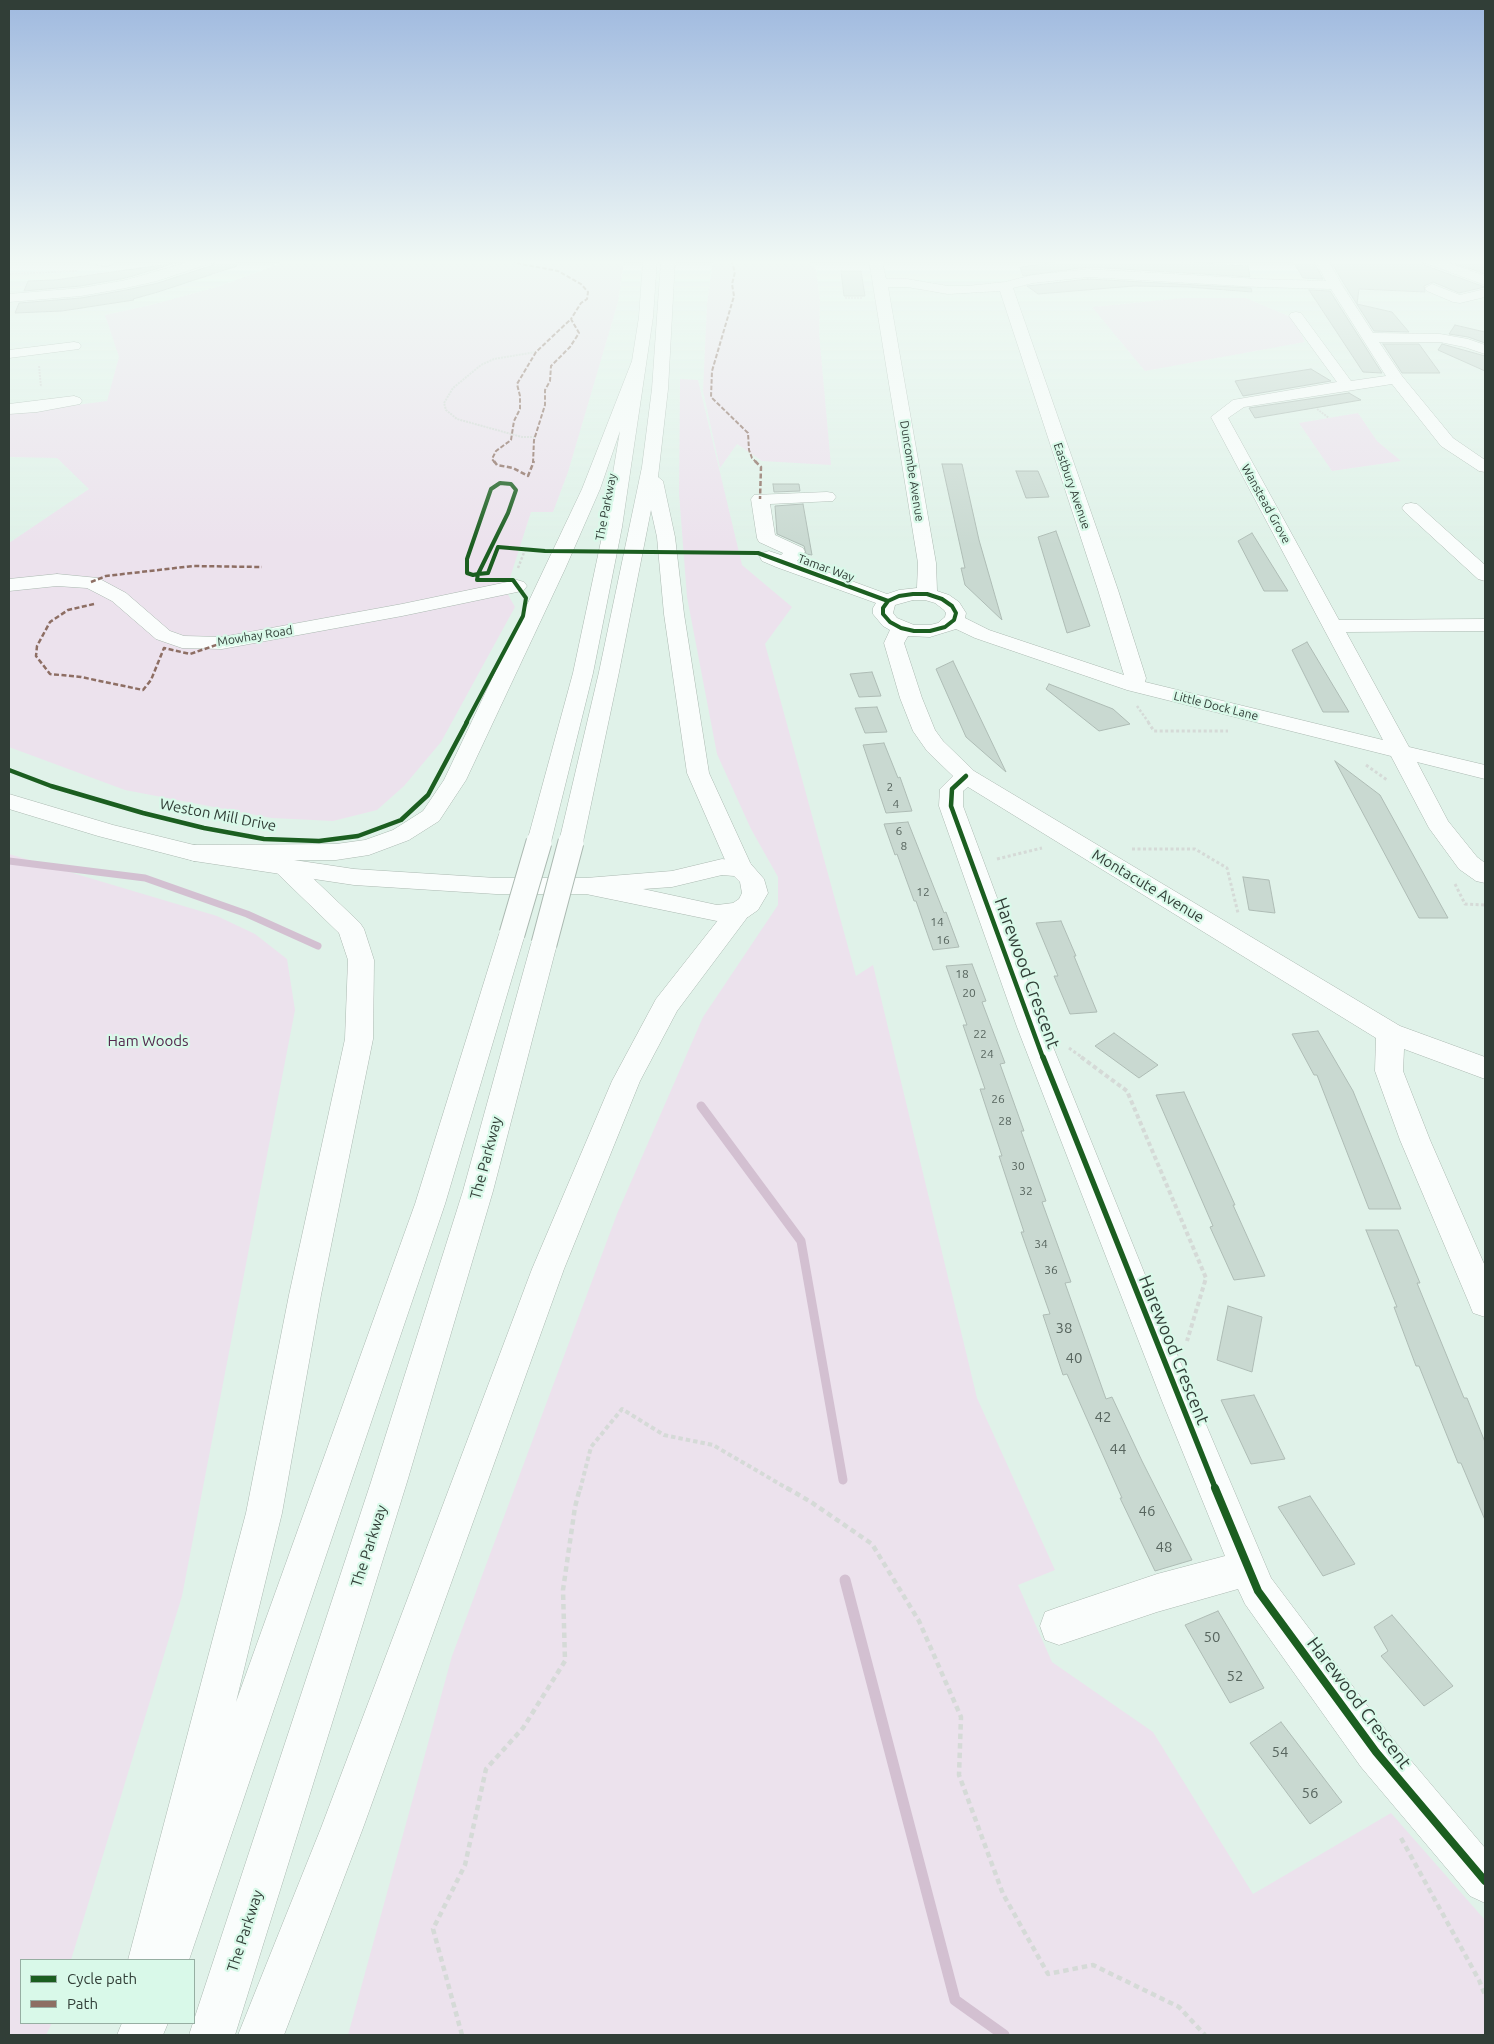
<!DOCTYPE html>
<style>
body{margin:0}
#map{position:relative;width:1494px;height:2044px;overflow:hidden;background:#e0f2e9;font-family:Ubuntu,sans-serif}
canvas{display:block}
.frame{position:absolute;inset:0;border:10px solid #313e37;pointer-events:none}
.legend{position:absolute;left:20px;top:1959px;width:175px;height:65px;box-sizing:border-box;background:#d9f9e9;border:1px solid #96aea2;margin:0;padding:6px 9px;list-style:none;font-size:15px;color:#313e37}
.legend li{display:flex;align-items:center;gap:10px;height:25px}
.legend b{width:25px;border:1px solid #96aea2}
</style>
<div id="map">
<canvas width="1494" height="2044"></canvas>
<div class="frame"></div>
<ul class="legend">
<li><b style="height:6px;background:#1b5e20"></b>Cycle path</li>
<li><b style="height:6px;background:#8d6e63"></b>Path</li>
</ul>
</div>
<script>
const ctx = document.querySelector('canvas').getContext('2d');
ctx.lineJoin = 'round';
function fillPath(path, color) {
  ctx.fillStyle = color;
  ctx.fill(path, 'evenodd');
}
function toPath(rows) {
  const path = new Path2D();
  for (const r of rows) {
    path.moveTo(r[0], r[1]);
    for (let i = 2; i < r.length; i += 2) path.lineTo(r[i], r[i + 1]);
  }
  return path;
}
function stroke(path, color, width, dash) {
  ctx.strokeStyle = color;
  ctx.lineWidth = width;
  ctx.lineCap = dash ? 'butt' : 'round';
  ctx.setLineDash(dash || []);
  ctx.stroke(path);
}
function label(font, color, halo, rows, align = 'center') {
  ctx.font = font + ' Ubuntu,sans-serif';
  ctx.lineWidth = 4.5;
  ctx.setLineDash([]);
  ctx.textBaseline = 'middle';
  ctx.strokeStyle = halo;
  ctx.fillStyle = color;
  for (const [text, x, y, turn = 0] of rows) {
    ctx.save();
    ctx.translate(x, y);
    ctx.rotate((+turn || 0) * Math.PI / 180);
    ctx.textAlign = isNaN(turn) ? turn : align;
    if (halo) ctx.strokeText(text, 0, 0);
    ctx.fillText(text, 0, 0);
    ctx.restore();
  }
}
fillPath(toPath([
 [285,260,624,260,618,302,568,472,553,512,531,512,509,581,502,584,515,607,441,742,404,786,377,810,333,821,272,818,125,790,9,747,9,543,89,489,57,458,9,457,9,414,107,401,119,357,105,315,151,305,217,287,269,268],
 [713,260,813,260,810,262,816,270,820,300,819,333,831,465,762,461,737,444,720,468,703,391,707,304],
 [1184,298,1246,298,1293,318,1305,342,1145,371,1092,307],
 [680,379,698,380,742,565,792,607,765,644,856,976,873,965,977,1398,1055,1570,1018,1585,1052,1662,1153,1732,1253,1894,1391,1813,1485,1920,1485,2035,348,2035,452,1656,617,1214,703,1017,778,905,778,877,751,829,717,754,687,597,679,493],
 [1358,413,1377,441,1401,461,1332,471,1299,423],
 [9,854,217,916,255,934,287,959,295,1010,182,1596,71,1960,21,1960,21,2023,52,2023,46,2035,9,2035]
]), '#ece2ed');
stroke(toPath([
 [9,861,145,878,247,914,318,946]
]), '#d3c0d1', 7);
stroke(toPath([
 [701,1106,801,1241,843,1480]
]), '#d3c0d1', 9);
stroke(toPath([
 [845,1580,955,2000,1004,2035]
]), '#d3c0d1', 11);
const building = toPath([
 [216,260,235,260,237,266,158,292,133,299,134,300,62,311,15,313,19,303,81,298,126,290,158,283,213,265,216,260],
 [1058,260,1146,260,1248,266,1250,277,1088,267,1023,276,1020,267,1060,262,1058,260],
 [1292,260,1313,260,1323,279,1303,278,1292,260],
 [1330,260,1421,260,1424,265,1485,287,1459,293,1433,282,1424,286,1425,292,1359,289,1357,304,1392,312,1409,332,1374,331,1344,284,1330,260],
 [1445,260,1485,260,1485,274,1445,260],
 [176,263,126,278,81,286,24,291,28,281,55,280,176,263],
 [841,271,861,271,865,296,844,296,841,271],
 [1088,279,1251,288,1252,292,1188,287,1134,286,1038,294,1027,286,1088,279],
 [1309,290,1330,291,1382,373,1363,372,1309,290],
 [1455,325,1485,332,1485,343,1468,337,1449,334,1455,325],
 [1383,344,1419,344,1440,373,1402,373,1383,344],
 [1442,344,1485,356,1485,371,1438,350,1442,344],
 [1311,369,1331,381,1243,396,1235,381,1311,369],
 [1349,393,1361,400,1255,418,1249,408,1349,393],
 [942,464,962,464,979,540,1002,620,965,585,961,568,965,568,942,464],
 [1016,471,1038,471,1049,497,1026,498,1016,471],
 [773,484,799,484,800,491,774,492,773,484],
 [803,504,812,555,806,554,804,546,777,534,775,506,803,504],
 [1056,531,1090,626,1067,633,1038,537,1056,531],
 [1252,533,1288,591,1264,591,1238,541,1252,533],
 [1307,642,1349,712,1323,712,1292,650,1307,642],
 [953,661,1006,772,966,737,936,669,953,661],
 [872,672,881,696,859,697,850,674,872,672],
 [1049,684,1113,709,1130,724,1099,731,1046,689,1049,684],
 [877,707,887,732,865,733,855,708,877,707],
 [884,743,898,778,900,777,912,811,886,813,863,745,884,743],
 [1335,761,1380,795,1448,918,1419,918,1335,761],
 [908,822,944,913,946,912,959,947,933,950,916,901,914,901,897,854,895,855,884,824,908,822],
 [1243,877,1269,880,1275,913,1249,910,1243,877],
 [1061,921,1076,956,1074,956,1097,1012,1070,1014,1054,976,1058,976,1036,923,1061,921],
 [972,964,986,1001,982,1002,1005,1063,1000,1064,1024,1131,1021,1131,1046,1201,1042,1202,1071,1282,1065,1283,1106,1399,1112,1397,1142,1461,1192,1560,1155,1571,1120,1498,1122,1498,1067,1374,1063,1375,1043,1315,1050,1314,1021,1232,1024,1232,999,1156,1002,1156,980,1089,985,1089,963,1025,967,1025,946,966,972,964],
 [1318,1031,1353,1091,1401,1209,1369,1209,1317,1075,1314,1075,1292,1034,1318,1031],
 [1114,1033,1158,1065,1139,1078,1095,1046,1114,1033],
 [1184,1092,1235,1205,1233,1205,1265,1276,1234,1280,1210,1227,1213,1226,1156,1095,1184,1092],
 [1366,1230,1398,1230,1420,1283,1417,1283,1464,1398,1467,1398,1485,1442,1485,1520,1461,1463,1458,1463,1419,1366,1416,1366,1394,1307,1397,1307,1366,1230],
 [1228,1306,1262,1317,1252,1372,1217,1360,1228,1306],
 [1254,1395,1285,1459,1251,1464,1221,1400,1254,1395],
 [1310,1496,1355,1564,1323,1576,1278,1507,1310,1496],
 [1218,1611,1264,1688,1230,1703,1185,1625,1218,1611],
 [1392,1615,1453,1686,1424,1706,1381,1656,1388,1651,1374,1627,1392,1615],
 [1281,1722,1342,1802,1310,1824,1250,1743,1281,1722]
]);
fillPath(building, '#c9d9d1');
stroke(building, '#aebcb5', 1);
const minor = toPath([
 [88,260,109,260,114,263,107,267,90,263,88,260],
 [195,260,214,260,212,263,157,281,126,288,81,296,9,302,9,294,81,288,126,280,195,260],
 [869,260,882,260,886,279,907,279,948,286,967,286,1005,282,1033,275,1088,269,1258,279,1326,281,1315,260,1328,260,1342,285,1373,333,1440,334,1468,339,1485,345,1485,354,1464,347,1440,342,1379,342,1402,376,1453,438,1485,460,1485,472,1479,471,1441,446,1392,384,1244,407,1228,418,1339,620,1485,619,1485,631,1346,632,1409,747,1485,765,1485,779,1417,762,1448,821,1477,857,1485,863,1485,883,1476,881,1459,869,1429,828,1391,756,1127,690,975,638,956,629,930,637,908,636,904,643,922,698,935,730,943,741,974,771,1400,1026,1485,1057,1485,1079,1404,1049,1403,1071,1430,1140,1485,1266,1485,1317,1473,1313,1469,1303,1400,1140,1375,1071,1376,1038,968,787,963,791,963,806,1045,1027,1196,1401,1271,1578,1391,1737,1485,1848,1485,1903,1470,1896,1361,1767,1245,1604,1238,1589,1157,1612,1059,1645,1045,1640,1040,1626,1045,1612,1059,1607,1157,1574,1225,1556,1162,1401,1017,1027,939,806,940,789,953,776,927,751,913,731,900,698,884,643,890,630,883,626,873,614,873,608,876,603,776,567,762,561,760,557,762,553,769,551,781,555,783,553,759,542,757,538,751,499,754,495,827,492,833,493,836,497,833,501,770,504,775,535,803,548,805,552,797,561,887,594,899,590,917,588,918,563,869,260],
 [1088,277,1258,287,1331,289,1386,376,1351,381,1301,313,1296,312,1291,313,1289,316,1337,382,1233,400,1211,417,1383,740,1145,682,1146,678,1118,590,1013,288,1033,283,1088,277],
 [888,287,907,287,948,294,1000,291,1098,590,1124,675,989,630,965,618,966,613,959,602,949,595,937,591,936,563,888,287],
 [913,600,925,600,935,603,944,610,946,613,945,617,938,623,930,625,914,625,897,618,893,613,895,605,913,600],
 [1432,284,1460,295,1485,289,1485,297,1460,303,1453,302,1427,291,1425,288,1432,284],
 [74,342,79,343,81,346,79,349,9,358,9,350,74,342],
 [74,396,80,398,82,401,80,404,37,412,9,414,9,404,74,396],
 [1411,503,1417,504,1485,565,1485,581,1478,579,1405,512,1402,508,1405,504,1411,503],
 [57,574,98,578,126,593,170,631,184,636,222,637,402,604,517,580,524,582,527,586,524,590,517,592,402,616,222,649,182,648,156,639,112,601,87,588,57,586,9,591,9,579,57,574]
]);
const major = toPath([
 [1423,260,1441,260,1485,276,1485,285,1425,263,1423,260],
 [9,794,113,825,194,845,354,869,496,878,586,878,672,871,722,859,750,863,764,879,768,893,758,910,748,917,717,921,586,894,496,894,354,885,194,861,98,836,9,809,9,794],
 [722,875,734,876,740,882,742,893,739,899,733,903,717,905,643,889,672,887,722,875]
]);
const highway = toPath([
 [643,260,657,260,653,317,622,527,593,673,551,842,548,847,539,850,530,847,527,842,573,673,604,527,620,431,600,489,565,569,466,780,439,821,409,840,369,855,336,860,287,860,296,862,360,923,364,929,374,960,373,1039,321,1295,282,1513,236,1702,415,1204,499,934,503,928,512,925,521,928,525,934,445,1204,189,1960,128,1960,246,1513,289,1295,345,1039,348,960,339,933,278,874,275,868,278,862,287,860,194,861,185,858,182,853,185,848,194,845,336,844,365,840,393,830,423,811,444,780,582,489,632,361,639,317,643,260],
 [661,260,675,260,668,389,658,477,663,481,675,537,684,614,709,773,753,869,750,875,741,877,732,875,729,869,687,773,664,614,657,537,651,510,619,672,583,842,580,847,571,850,562,847,559,842,599,672,642,467,652,389,661,260],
 [739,903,748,905,752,911,677,1011,640,1081,564,1269,363,1828,284,2035,238,2035,321,1828,532,1269,612,1081,656,999,730,905,739,903],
 [544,935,553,938,557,944,493,1191,407,1482,235,2035,189,2035,371,1482,463,1191,531,944,535,938,544,935],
 [122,2023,168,2023,163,2035,117,2035,122,2023]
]);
stroke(minor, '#abb9b1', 1);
stroke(major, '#abb9b1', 1);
stroke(highway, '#abb9b1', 1);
stroke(toPath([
 [339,260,342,260],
 [397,260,407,260],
 [9,274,78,271],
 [845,298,862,298],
 [39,366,41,387],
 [1317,409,1329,418],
 [535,437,522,437,457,419,446,410,444,403,453,388,481,365,494,359,536,352]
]), '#d5dad7', 2, [2, 1]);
stroke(toPath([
 [518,568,525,550],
 [1137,706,1149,723]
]), '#d5dad7', 2.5, [2.5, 2]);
stroke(toPath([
 [1148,722,1154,731,1228,731],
 [1366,765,1387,780],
 [1132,849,1195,849,1227,868,1238,913],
 [997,859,1042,848],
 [1455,884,1465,904,1485,905],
 [1069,1048,1083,1058]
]), '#d5dad7', 3, [3, 2.5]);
stroke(toPath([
 [1081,1057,1127,1091,1206,1278,1187,1341],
 [580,1490,591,1447,622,1409,664,1435,713,1445,790,1490]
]), '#d5dad7', 4, [4.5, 3]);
stroke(toPath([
 [787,1488,811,1502,872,1544,919,1621,961,1717,959,1775,1003,1894,1048,1974,1093,1965,1179,2007,1205,2035],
 [1401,1838,1479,1980,1485,1995],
 [462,2035,433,1929,465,1865,486,1769,523,1728,565,1661,563,1590,575,1507,580,1488]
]), '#d5dad7', 4.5, [5.5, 4]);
fillPath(minor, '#fafdfc');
fillPath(major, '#fafdfc');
fillPath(highway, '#fafdfc');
const highwayBridge = toPath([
 [512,934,539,842],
 [544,944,571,842]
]);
stroke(highwayBridge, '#abb9b1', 27, []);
stroke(highwayBridge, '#fafdfc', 25);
stroke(toPath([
 [511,260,516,263,558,271,581,284,588,292,587,299,581,303,571,319],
 [731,260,735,272,732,284,734,296,712,371,711,397,748,433,749,450,752,458,757,463],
 [495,463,492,459,496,451,511,440,514,421,520,409,520,396,517,384,536,352,571,319],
 [533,463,534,440,545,405,545,390,550,381,551,366,570,347,579,333,571,319]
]), '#8d6e63', 2, [4.5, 2]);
stroke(toPath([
 [494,461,497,465,513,468,528,476,534,461],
 [755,461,761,467,760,499],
 [91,582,106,576,193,566,262,567],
 [94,604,68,610,50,622,37,646,36,656,50,674,81,677,143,690,151,680,164,648,190,654,222,643]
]), '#8d6e63', 2.5, [5, 2.5]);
stroke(toPath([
 [500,483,511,484,516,490,508,513,478,574,473,575,467,573,467,559,491,489,500,483],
 [478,574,488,573,498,547,545,551,758,553,888,601],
 [913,594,927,594,942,599,952,606,956,613,954,620,945,627,930,631,914,631,901,628,890,622,883,614,883,608,888,601,899,596,913,594],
 [466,723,523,616,526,598,513,580,477,580,478,574]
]), '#1b5e20', 4);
stroke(toPath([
 [9,770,51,786,143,813,204,828,264,839,319,841,358,836,401,820,428,795,467,722],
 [966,776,952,789,951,806,1043,1058]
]), '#1b5e20', 4.5);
stroke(toPath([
 [1043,1057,1216,1490]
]), '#1b5e20', 5.5);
stroke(toPath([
 [1215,1488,1258,1591,1376,1752,1485,1881]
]), '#1b5e20', 8);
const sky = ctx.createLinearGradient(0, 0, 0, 546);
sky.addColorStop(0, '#9fb9df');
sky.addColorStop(0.48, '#f1f9f5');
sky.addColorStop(1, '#f1f9f500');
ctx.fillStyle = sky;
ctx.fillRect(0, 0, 1494, 546);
label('12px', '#313e37', '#d9f9e9', [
 ["Duncombe Avenue",912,471,81],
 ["Eastbury Avenue",1072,486,71],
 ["Wanstead Grove",1266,504,61],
 ["The Parkway",606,507,-79],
 ["Tamar Way",826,568,20],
 ["Mowhay Road",255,636,-9],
 ["Little Dock Lane",1216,706,14]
]);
label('12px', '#57655e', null, [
 ["2",890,787],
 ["4",896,804],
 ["6",899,831],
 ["8",904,846],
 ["12",923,892],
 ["14",937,922],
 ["16",943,940],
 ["18",962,974],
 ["20",969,993],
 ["22",980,1034],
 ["24",987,1054],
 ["26",998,1099],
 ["28",1005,1121],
 ["30",1018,1166],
 ["32",1026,1191],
 ["34",1041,1244],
 ["36",1051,1270]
]);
label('15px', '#313e37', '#d9f9e9', [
 ["Weston Mill Drive",218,815,11],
 ["Montacute Avenue",1148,886,31],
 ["The Parkway",486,1158,-75],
 ["The Parkway",369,1546,-72],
 ["The Parkway",245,1931,-72]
]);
label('15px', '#54284e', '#d9f9e9', [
 ["Ham Woods",148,1041]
]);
label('15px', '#57655e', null, [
 ["38",1064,1328],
 ["40",1074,1358],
 ["42",1103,1417],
 ["44",1118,1449],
 ["46",1147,1511],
 ["48",1164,1547],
 ["50",1212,1637],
 ["52",1235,1676],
 ["54",1280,1752],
 ["56",1310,1793]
]);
label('18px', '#313e37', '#d9f9e9', [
 ["Harewood Crescent",1027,973,70],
 ["Harewood Crescent",1174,1350,68],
 ["Harewood Crescent",1359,1703,53]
]);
</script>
